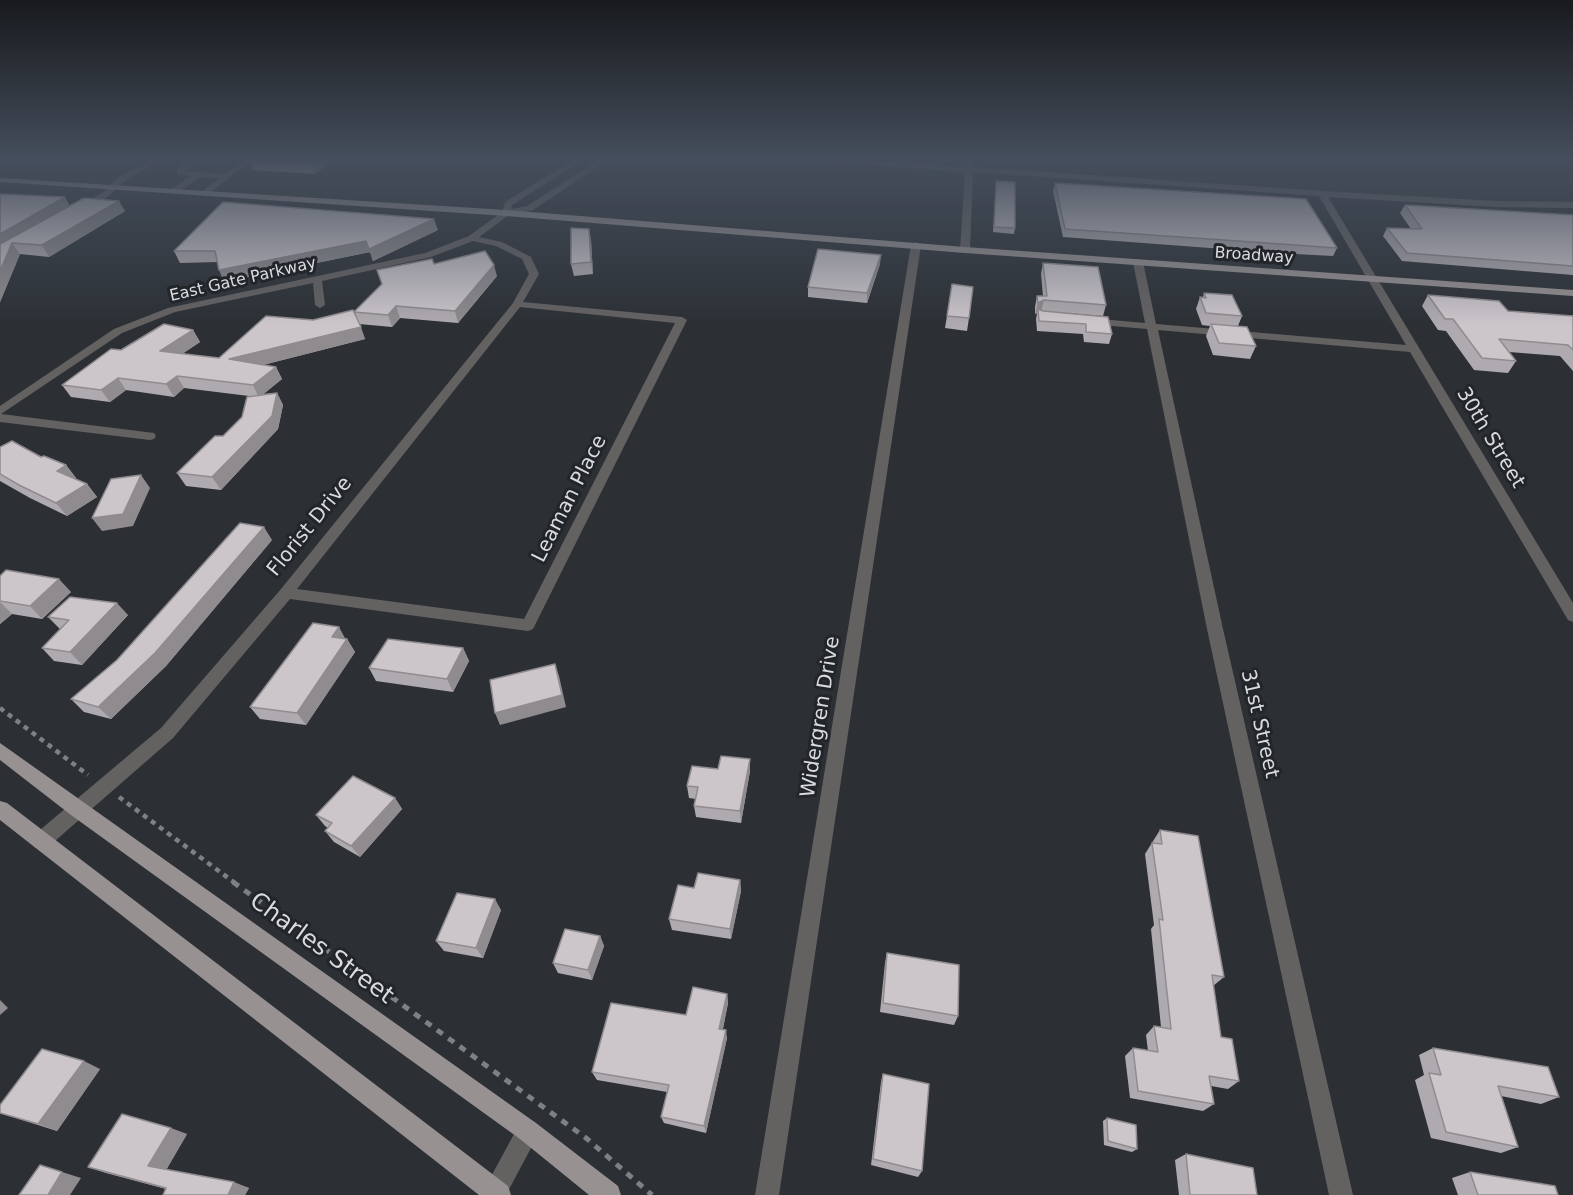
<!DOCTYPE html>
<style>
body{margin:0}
canvas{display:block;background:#2c3035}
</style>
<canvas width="1573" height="1195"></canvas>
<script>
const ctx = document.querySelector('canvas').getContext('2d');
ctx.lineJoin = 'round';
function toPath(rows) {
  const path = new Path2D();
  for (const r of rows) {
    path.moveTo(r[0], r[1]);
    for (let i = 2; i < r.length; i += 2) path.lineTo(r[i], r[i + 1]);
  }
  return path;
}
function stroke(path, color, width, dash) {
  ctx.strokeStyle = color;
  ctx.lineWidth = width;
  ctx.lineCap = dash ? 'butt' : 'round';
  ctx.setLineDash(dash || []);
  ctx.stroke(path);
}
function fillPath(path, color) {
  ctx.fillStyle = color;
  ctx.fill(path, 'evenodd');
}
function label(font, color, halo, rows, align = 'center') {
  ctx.font = font + ' "DejaVu Sans",sans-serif';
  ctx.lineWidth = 6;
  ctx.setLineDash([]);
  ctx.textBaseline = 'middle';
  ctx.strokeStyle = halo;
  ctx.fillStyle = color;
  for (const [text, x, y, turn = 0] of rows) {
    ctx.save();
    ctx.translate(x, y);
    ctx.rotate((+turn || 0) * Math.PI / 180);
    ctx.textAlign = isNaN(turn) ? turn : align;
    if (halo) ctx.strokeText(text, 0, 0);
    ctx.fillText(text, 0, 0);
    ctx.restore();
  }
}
stroke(toPath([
 [0,708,88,775],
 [119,797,235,883]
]), '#7d8084', 4.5, [5, 5]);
stroke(toPath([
 [233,882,586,1138,652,1195]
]), '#7d8084', 5, [7, 7]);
fillPath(toPath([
 [155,158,164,158,123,182,109,196,84,210,77,208,103,192,117,178,155,158],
 [195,158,204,158,184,171,225,174,246,158,255,158,207,195,200,193,219,178,201,177,177,193,171,193,171,189,191,176,177,175,177,168,195,158],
 [577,158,586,158,512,205,511,209,527,206,602,158,611,158,533,210,509,215,479,237,502,242,531,257,539,274,523,302,682,317,687,320,533,629,528,631,290,599,173,738,48,847,41,850,34,847,32,841,34,835,161,728,281,589,513,303,529,274,522,259,496,246,473,241,431,257,322,281,325,305,320,308,315,305,313,283,175,312,122,333,1,414,154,433,156,436,154,439,150,440,0,422,0,406,114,329,168,308,425,253,469,236,502,212,505,202,577,158],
 [520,307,675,323,524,619,297,589,520,307],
 [801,158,835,158,966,167,966,158,974,158,973,167,1322,191,1497,201,1573,202,1573,208,1497,207,1328,197,1573,603,1573,622,1568,620,1410,352,1158,330,1223,629,1353,1195,1329,1195,1207,629,1147,329,1089,324,1084,321,1089,318,1145,323,1133,262,1138,259,1143,262,1156,324,1406,345,1319,196,973,172,970,250,965,253,960,250,965,172,805,160,801,158],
 [916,242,921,245,779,1195,755,1195,911,245,916,242],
 [528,1119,536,1123,540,1131,506,1195,481,1195,520,1123,528,1119]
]), '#646161');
fillPath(toPath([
 [0,178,506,210,965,247,1573,290,1573,296,965,253,506,216,0,182,0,178],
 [0,743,536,1123,618,1186,621,1195,589,1195,520,1139,71,815,0,760,0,743],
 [0,801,7,803,508,1186,511,1195,479,1195,0,820,0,801]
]), '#979192');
fillPath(toPath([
 [248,158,335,158,315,174,253,170],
 [996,181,1015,228,1014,234,993,232],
 [1055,183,1337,248,1333,256,1277,253,1063,237,1053,191],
 [0,194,70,206,125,211,49,257,20,254,0,302],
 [1405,205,1573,215,1573,275,1402,261,1383,236,1387,228,1411,229,1400,213],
 [438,230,373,261,370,252,224,282,217,262,180,263,174,251],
 [591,240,593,274,574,276,571,264],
 [1043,263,1106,305,1103,316,1042,311,1108,317,1112,334,1109,344,1084,342,1083,334,1037,331,1036,319,1037,313,1035,314,1035,307,1037,296,1043,296,1041,274],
 [434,264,497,276,458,323,400,318,392,327,359,324,365,339,263,365,276,367,282,379,263,394,277,393,283,405,278,429,221,490,186,486,177,473,223,436,242,417,249,396,184,388,174,397,126,390,110,402,71,397,62,385,193,330,200,342,182,354,219,358,313,320,354,312],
 [880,264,867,303,808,297,808,287],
 [1204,293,1242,316,1238,326,1256,346,1250,359,1213,355,1206,336,1210,326,1202,325,1196,309,1200,297,1203,297],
 [1428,295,1508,311,1573,316,1573,371,1560,356,1509,352,1516,361,1508,373,1474,370,1446,331,1438,330,1422,306],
 [947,316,969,318,967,331,945,328],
 [0,447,41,457,66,465,76,478,75,479,87,484,97,497,67,516,30,498,0,481],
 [272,540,166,666,111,719,84,712,71,699],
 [0,576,71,592,42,619,12,614,0,624],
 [128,615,82,665,54,661,42,648,60,629,48,617],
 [346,639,347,639,355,652,306,725,260,719,250,707],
 [463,648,469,661,453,692,376,681,369,668],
 [750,771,741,823,696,817,694,806,696,799,689,798,687,786],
 [395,798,402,809,360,857,334,842,325,831,328,828,325,826,316,815],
 [1160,830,1224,977,1213,986,1221,1037,1239,1081,1228,1089,1211,1086,1214,1104,1203,1111,1130,1098,1125,1056,1133,1048,1148,1051,1146,1035,1154,1026,1161,1027,1151,929,1154,925,1145,854],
 [740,880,741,891,731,939,672,930,669,919,694,888],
 [501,910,483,958,444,951,436,941],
 [600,936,604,946,592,980,558,973,553,963],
 [887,953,958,1016,954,1025,880,1012,885,963],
 [727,994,728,1003,723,1029,727,1038,706,1133,664,1123,661,1117,667,1092,597,1080,592,1072,686,1015],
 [1433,1048,1559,1097,1541,1104,1501,1096,1518,1147,1501,1153,1431,1138,1415,1080,1424,1075,1419,1055],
 [100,1069,57,1131,0,1113],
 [883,1074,922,1171,918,1177,871,1165,881,1082],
 [1107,1118,1137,1149,1132,1152,1104,1145,1103,1121],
 [187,1134,166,1170,249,1188,245,1195,163,1195,166,1189,106,1173,88,1167],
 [1186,1154,1257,1195,1179,1195,1175,1160],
 [1470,1172,1558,1195,1458,1195,1452,1178]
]), '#afaaaf');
fillPath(toPath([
 [308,158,335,158,315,174],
 [65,197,71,208,0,249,0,234],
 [119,201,125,211,49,257,42,245],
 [434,219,438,230,373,261,369,249],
 [589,229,591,240,593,274,591,262],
 [366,241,370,252,224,282,219,270],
 [12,243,20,254,0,302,0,271],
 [881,255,880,264,867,303,867,293],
 [494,265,497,276,458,323,455,311],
 [1044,300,1041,311,1038,309,1037,313,1035,314,1038,303],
 [396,306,400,318,392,327,388,315],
 [361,327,365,339,235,372,229,359],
 [193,330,200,342,167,364,160,351],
 [276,367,282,379,259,398,253,385],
 [177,376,184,388,174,397,166,384],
 [118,378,126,390,110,402,101,390],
 [277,393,283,405,278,429,221,490,212,477],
 [66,465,76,478,67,483,57,471],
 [141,475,150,488,133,526,102,531,92,518],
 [87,484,97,497,67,516,56,503],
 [264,527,272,540,166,666,111,719,98,707],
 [59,579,71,592,42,619,30,606],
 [0,602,12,614,0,624],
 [117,603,128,615,82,665,70,652],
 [339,627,346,640,332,637],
 [347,639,355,652,306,725,297,713],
 [463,648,469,661,453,692,447,679],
 [555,664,559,676,566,707,500,725,495,713],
 [750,759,750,771,741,823,740,811],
 [395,798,402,809,360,857,351,846],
 [740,880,741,891,731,939,730,929],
 [495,899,501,910,483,958,476,948],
 [600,936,604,946,592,980,588,970],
 [727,994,728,1003,721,1037,719,1029],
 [0,1000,8,1008,0,1015],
 [726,1030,727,1038,706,1133,704,1126],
 [84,1061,100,1069,57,1131,38,1124],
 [171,1128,187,1134,165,1172,148,1166],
 [62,1172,81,1178,70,1195,48,1195],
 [234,1182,249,1188,245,1195,228,1195]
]), '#8f8b8e');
const building = toPath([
 [996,181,1015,182,1015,228,994,227,996,181],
 [1055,183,1306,199,1337,248,1281,244,1065,229,1055,183],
 [0,194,65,197,0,234,0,194],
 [84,198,119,201,42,245,12,243,0,271,0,244,84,198],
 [223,202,434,219,369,249,366,241,219,270,215,251,174,251,223,202],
 [1405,205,1573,215,1573,266,1407,253,1387,228,1422,229,1405,205],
 [571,228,589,229,591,262,571,264,571,228],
 [818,249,881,255,867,293,808,287,818,249],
 [485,251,494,265,455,311,396,306,388,315,354,312,382,284,377,270,432,259,434,264,485,251],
 [1043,263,1098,267,1106,305,1044,300,1038,303,1037,296,1047,296,1043,263],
 [952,284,973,287,969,318,947,316,952,284],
 [1204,293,1232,295,1242,316,1206,313,1200,297,1206,298,1204,293],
 [1428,295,1499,301,1508,311,1573,316,1573,350,1568,345,1499,339,1516,361,1482,358,1453,319,1445,319,1428,295],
 [1038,309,1043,311,1108,317,1112,334,1086,332,1086,324,1039,321,1038,309],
 [353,310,361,327,229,359,276,367,253,385,177,376,166,384,118,378,101,390,62,385,111,349,121,350,164,324,193,330,160,351,219,358,266,316,313,320,353,310],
 [1211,324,1247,327,1256,346,1219,343,1211,324],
 [277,393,272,416,212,477,177,473,215,436,223,436,242,417,247,397,277,393],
 [12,441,41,457,44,456,66,465,57,471,87,484,56,503,19,485,0,474,0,447,12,441],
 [141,475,123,514,92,518,111,479,141,475],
 [240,523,264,527,155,653,98,707,71,699,117,660,240,523],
 [6,570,59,579,30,606,0,601,0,576,6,570],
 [70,597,117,603,70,652,42,648,69,620,48,617,70,597],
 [313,623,339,627,332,637,347,639,297,713,250,707,313,623],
 [388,639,463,648,447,679,369,668,388,639],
 [555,664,562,695,495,713,490,680,555,664],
 [721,756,750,759,740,811,694,806,698,787,687,786,692,766,718,769,721,756],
 [353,776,395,798,351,846,325,831,332,823,316,815,353,776],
 [1160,830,1198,836,1224,977,1212,975,1221,1037,1232,1039,1239,1081,1209,1076,1214,1104,1138,1091,1133,1048,1158,1052,1154,1026,1171,1029,1159,919,1163,920,1152,843,1162,844,1160,830],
 [698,873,740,880,730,929,669,919,678,885,694,888,698,873],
 [457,893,495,899,476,948,436,941,457,893],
 [565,929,600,936,588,970,553,963,565,929],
 [887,953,959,965,958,1016,883,1003,887,953],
 [693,987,727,994,719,1029,726,1030,704,1126,661,1117,669,1085,592,1072,611,1003,686,1015,693,987],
 [1433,1048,1548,1067,1559,1097,1498,1086,1518,1147,1446,1132,1429,1073,1441,1075,1433,1048],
 [42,1049,84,1061,38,1124,0,1113,0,1105,42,1049],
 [883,1074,929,1084,922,1171,873,1159,883,1074],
 [122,1114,171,1128,148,1166,234,1182,228,1195,163,1195,166,1188,88,1167,122,1114],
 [1107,1118,1136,1125,1137,1149,1108,1141,1107,1118],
 [1186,1154,1253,1168,1257,1195,1190,1195,1186,1154],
 [40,1165,62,1172,48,1195,19,1195,40,1165],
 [1470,1172,1555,1186,1558,1195,1478,1195,1470,1172]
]);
fillPath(building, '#ccc6cb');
stroke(building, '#8f8b8e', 1.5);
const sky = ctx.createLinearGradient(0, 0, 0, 325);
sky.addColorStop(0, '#181a1d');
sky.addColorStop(0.49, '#454e5c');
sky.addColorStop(1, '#454e5c00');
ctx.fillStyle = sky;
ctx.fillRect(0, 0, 1573, 325);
label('16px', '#d9dbdf', '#22262a', [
 ["Broadway",1254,256,4],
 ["East Gate Parkway",243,280,-13]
]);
label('20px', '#d9dbdf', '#22262a', [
 ["30th Street",1490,438,59],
 ["Leaman Place",570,499,-63],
 ["Florist Drive",310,527,-51],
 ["Widergren Drive",821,717,-81],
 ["31st Street",1259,724,77]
]);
label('24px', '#d9dbdf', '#22262a', [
 ["Charles Street",321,949,36]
]);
</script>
